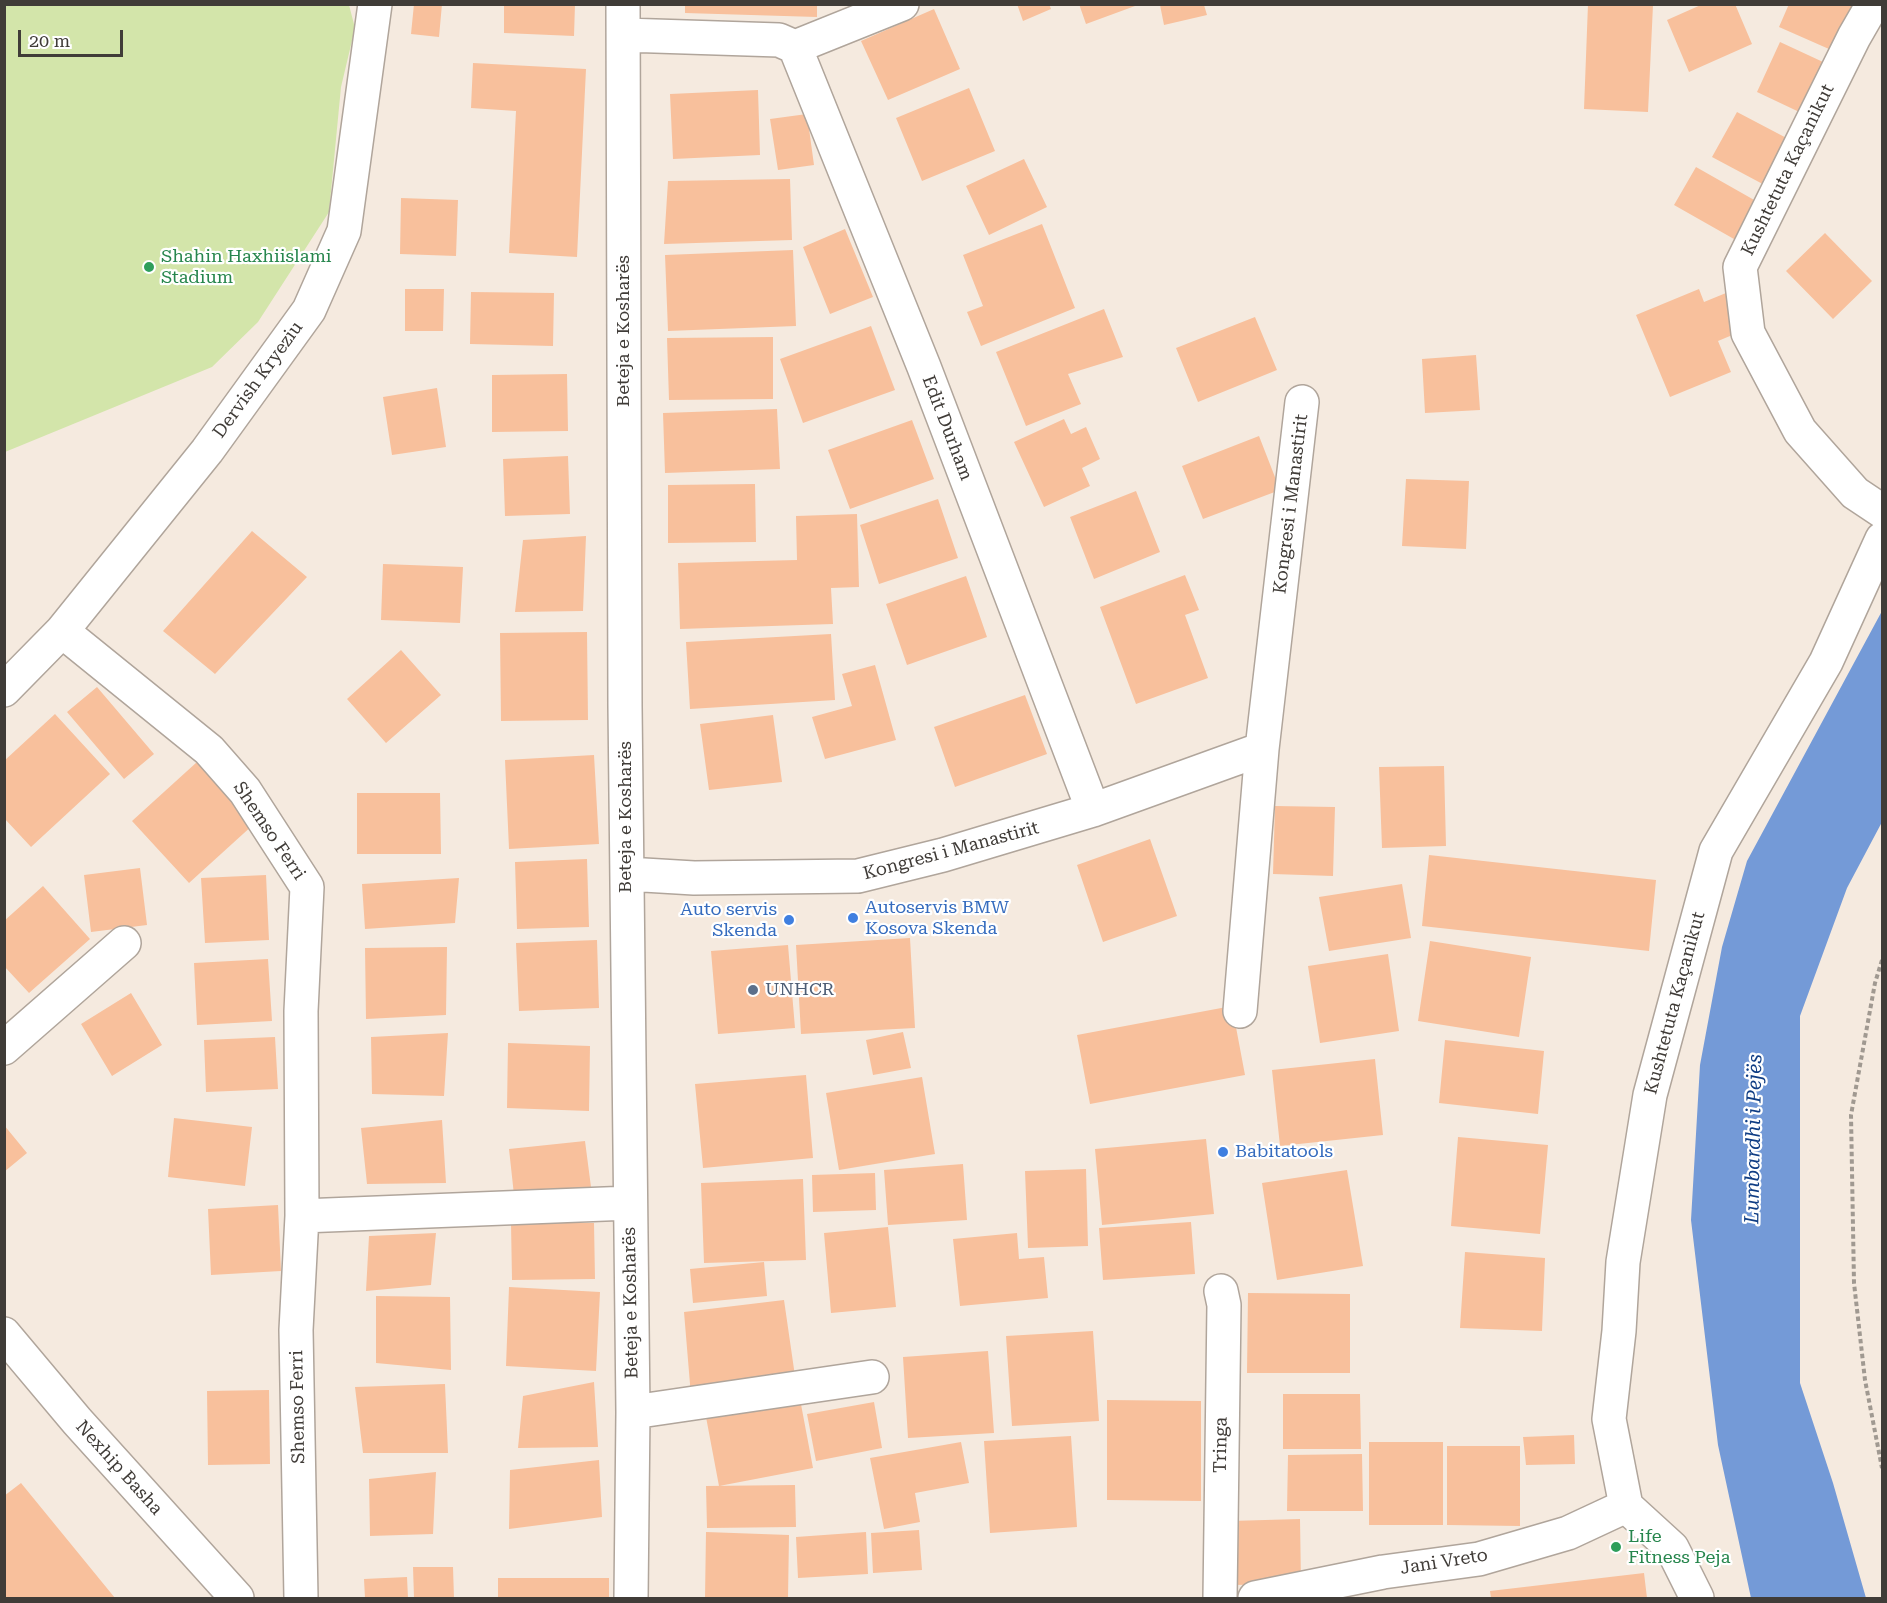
<!DOCTYPE html>
<meta charset="utf-8">
<style>
body{margin:0}
#map{position:relative;width:1887px;height:1603px;overflow:hidden;background:#f5eadf;font-family:"Roboto Serif",serif}
canvas{display:block}
.frame{position:absolute;inset:0;border:6px solid #403c38;pointer-events:none}
.scale{position:absolute;left:18px;top:30px;width:105px;height:27px;box-sizing:border-box;border:3px solid #403c38;border-top:0;padding-left:8px;font-size:18px;line-height:21px;white-space:nowrap;color:#403c38;-webkit-text-stroke:4px #fff;paint-order:stroke}
</style>
<div id="map">
<canvas width="1887" height="1603"></canvas>
<div class="frame"></div>
<div class="scale">20 m</div>
</div>
<script>
const ctx = document.querySelector('canvas').getContext('2d');
ctx.lineJoin = 'round';
function fillPath(path, color) {
  ctx.fillStyle = color;
  ctx.fill(path, 'evenodd');
}
function toPath(rows) {
  const path = new Path2D();
  for (const r of rows) {
    path.moveTo(r[0], r[1]);
    for (let i = 2; i < r.length; i += 2) path.lineTo(r[i], r[i + 1]);
  }
  return path;
}
function stroke(path, color, width, dash) {
  ctx.strokeStyle = color;
  ctx.lineWidth = width;
  ctx.lineCap = dash ? 'butt' : 'round';
  ctx.setLineDash(dash || []);
  ctx.stroke(path);
}
function label(font, color, halo, rows, align = 'center') {
  ctx.font = font + ' "Roboto Serif",serif';
  ctx.lineWidth = 4.5;
  ctx.setLineDash([]);
  ctx.textBaseline = 'middle';
  ctx.strokeStyle = halo;
  ctx.fillStyle = color;
  for (const [text, x, y, turn = 0] of rows) {
    ctx.save();
    ctx.translate(x, y);
    ctx.rotate((+turn || 0) * Math.PI / 180);
    ctx.textAlign = isNaN(turn) ? turn : align;
    if (halo) ctx.strokeText(text, 0, 0);
    ctx.fillText(text, 0, 0);
    ctx.restore();
  }
}
fillPath(toPath([
 [5,5,349,5,355,28,341,87,329,212,258,322,212,367,5,452]
]), '#d3e5aa');
fillPath(toPath([
 [1882,611,1882,822,1847,888,1800,1016,1800,1383,1833,1483,1866,1598,1751,1598,1718,1445,1691,1220,1700,1065,1722,947,1747,861]
]), '#749ad7');
fillPath(toPath([
 [414,4,442,4,439,37,411,34],
 [504,4,575,4,574,36,504,33],
 [685,4,817,4,817,17,685,13],
 [1017,4,1049,4,1051,9,1023,21],
 [1079,4,1135,4,1135,6,1086,24],
 [1588,4,1653,5,1648,112,1584,109],
 [1703,4,1735,4,1752,44,1689,72,1667,20],
 [1789,4,1859,4,1838,53,1779,27],
 [1160,5,1204,5,1207,15,1164,25],
 [934,9,960,69,888,100,861,41],
 [1780,42,1836,68,1812,118,1757,92],
 [473,63,586,69,577,257,509,253,516,111,471,108],
 [969,88,995,151,922,181,896,118],
 [758,90,760,155,673,159,670,94],
 [1737,112,1796,143,1772,189,1712,157],
 [807,114,814,165,778,170,770,119],
 [1024,159,1047,207,989,235,966,186],
 [1696,167,1763,205,1741,243,1674,205],
 [790,179,792,240,664,244,668,181],
 [401,198,458,200,456,256,400,254],
 [1042,224,1075,308,981,346,967,312,983,306,963,255],
 [845,229,873,297,830,314,803,247],
 [1825,233,1872,281,1833,319,1786,271],
 [793,250,796,326,668,331,665,255],
 [405,289,444,289,443,331,405,331],
 [1699,289,1704,302,1726,293,1742,331,1718,341,1731,372,1670,397,1636,315],
 [471,292,554,293,553,346,470,344],
 [1104,309,1123,357,1068,374,1081,404,1026,426,996,352],
 [1255,317,1277,370,1198,402,1176,348],
 [871,326,895,390,803,423,780,359],
 [773,337,773,399,669,400,667,338],
 [1476,355,1480,410,1425,413,1422,359],
 [567,374,568,431,492,432,492,375],
 [437,388,446,447,392,455,383,397],
 [777,409,780,469,665,473,663,413],
 [1064,419,1071,434,1086,427,1100,459,1082,468,1090,486,1044,507,1014,442],
 [912,420,934,479,850,509,828,450],
 [1259,436,1280,490,1203,519,1182,466],
 [568,456,570,514,505,516,503,459],
 [1406,479,1469,481,1466,549,1402,546],
 [755,484,756,542,668,543,668,485],
 [1136,491,1160,552,1094,579,1070,517],
 [938,499,958,558,879,584,860,525],
 [857,514,859,587,831,588,833,624,680,629,678,563,797,560,796,516],
 [252,531,307,577,215,674,163,631],
 [586,536,583,611,515,612,523,540],
 [383,564,463,567,460,623,381,620],
 [1185,575,1199,610,1185,615,1208,678,1136,704,1100,607],
 [966,576,987,637,907,665,886,604],
 [587,632,588,720,501,721,500,633],
 [831,634,835,700,690,709,686,642],
 [401,650,441,695,386,743,347,699],
 [875,665,896,740,825,759,812,717,852,706,842,674],
 [97,687,154,754,124,779,67,712],
 [1025,695,1047,754,955,787,934,727],
 [55,714,110,774,31,847,4,818,4,761],
 [773,715,782,782,709,790,700,724],
 [594,755,599,844,509,849,505,760],
 [197,762,254,824,189,883,132,821],
 [1444,766,1446,846,1382,848,1379,767],
 [357,793,440,793,441,854,357,854],
 [1275,806,1335,807,1333,876,1273,874],
 [1150,839,1177,916,1103,942,1077,865],
 [1429,855,1656,880,1649,951,1422,926],
 [587,859,589,927,517,929,515,862],
 [140,868,147,925,91,932,84,875],
 [266,875,269,940,205,943,201,878],
 [459,878,455,923,365,929,362,884],
 [1402,884,1411,938,1329,951,1319,897],
 [43,886,90,939,29,993,4,966,4,921],
 [910,938,915,1028,801,1034,796,945],
 [597,940,599,1008,519,1011,516,943],
 [1430,941,1531,957,1519,1037,1418,1021],
 [788,945,795,1028,718,1034,711,951],
 [447,947,446,1015,366,1019,365,948],
 [1388,954,1399,1031,1320,1043,1308,966],
 [268,959,272,1021,197,1025,194,963],
 [131,993,162,1045,112,1076,81,1024],
 [1232,1006,1245,1075,1090,1104,1077,1035],
 [903,1032,911,1068,873,1075,866,1040],
 [448,1033,444,1096,372,1094,371,1037],
 [275,1037,278,1089,206,1092,204,1040],
 [1445,1040,1544,1051,1538,1114,1439,1103],
 [508,1043,590,1046,589,1111,507,1108],
 [1375,1059,1383,1135,1280,1146,1272,1070],
 [806,1075,813,1158,703,1168,695,1084],
 [922,1077,935,1154,839,1170,826,1093],
 [174,1118,252,1127,245,1186,168,1177],
 [442,1120,446,1183,367,1184,361,1128],
 [4,1125,27,1153,4,1172],
 [1458,1137,1548,1145,1540,1234,1451,1226],
 [1206,1139,1214,1214,1102,1225,1095,1149],
 [585,1141,591,1187,514,1195,509,1149],
 [963,1164,967,1220,888,1225,884,1170],
 [1086,1169,1088,1246,1028,1248,1025,1171],
 [1347,1170,1363,1266,1277,1280,1262,1183],
 [875,1173,876,1210,813,1212,812,1175],
 [803,1179,806,1260,704,1263,701,1183],
 [278,1205,281,1271,211,1275,208,1209],
 [1191,1222,1195,1274,1103,1280,1099,1228],
 [511,1223,594,1223,595,1279,512,1280],
 [888,1227,896,1307,831,1313,824,1233],
 [436,1233,431,1285,366,1291,369,1236],
 [1017,1233,1019,1259,1044,1257,1048,1298,960,1306,953,1239],
 [1465,1252,1545,1258,1542,1331,1460,1328],
 [764,1262,767,1296,693,1303,690,1269],
 [509,1287,600,1292,596,1371,506,1366],
 [1248,1293,1350,1294,1350,1373,1247,1373],
 [376,1296,450,1297,451,1370,376,1363],
 [784,1300,796,1383,691,1396,684,1312],
 [1093,1331,1099,1421,1012,1426,1006,1336],
 [988,1351,994,1433,908,1438,903,1357],
 [594,1382,598,1447,518,1448,523,1396],
 [445,1384,448,1453,363,1453,355,1387],
 [269,1390,270,1464,208,1465,207,1391],
 [1283,1394,1360,1394,1361,1449,1283,1449],
 [800,1399,813,1468,719,1486,706,1417],
 [1107,1400,1201,1401,1201,1501,1107,1500],
 [874,1402,882,1448,816,1461,807,1414],
 [1574,1435,1575,1464,1526,1465,1523,1437],
 [1071,1436,1077,1527,990,1533,984,1441],
 [961,1442,969,1483,915,1493,920,1522,884,1529,870,1458],
 [1369,1442,1443,1442,1443,1525,1369,1525],
 [1447,1446,1520,1446,1520,1526,1447,1525],
 [1362,1454,1363,1511,1287,1511,1288,1455],
 [599,1460,602,1517,509,1529,510,1470],
 [436,1472,433,1534,370,1536,369,1479],
 [21,1483,115,1598,4,1598,4,1496],
 [795,1485,796,1527,707,1528,706,1486],
 [1300,1519,1301,1584,1231,1585,1230,1521],
 [919,1530,922,1570,873,1573,871,1533],
 [706,1532,789,1535,788,1598,705,1598],
 [866,1532,868,1574,798,1578,796,1537],
 [413,1567,453,1567,454,1598,414,1598],
 [1644,1573,1647,1598,1491,1598,1490,1591],
 [407,1577,408,1598,365,1598,364,1579],
 [498,1578,609,1578,609,1598,498,1598]
]), '#f8c09c');
const minor = toPath([
 [623,4,625,706,633,1412,631,1598],
 [1873,4,1854,37,1740,267,1748,333,1800,431,1855,493,1882,511],
 [624,35,779,40,795,47,924,367,1093,810],
 [795,47,902,4],
 [62,631,209,750,245,791,307,887,301,1011,302,1216,296,1330,301,1598],
 [4,690,62,631,207,451,309,310,344,231,375,4],
 [627,874,694,878,858,876,943,855,1093,810,1262,749],
 [1240,1011,1262,749,1302,402],
 [4,1048,124,943],
 [302,1216,630,1203],
 [4,1334,77,1421,237,1598],
 [633,1412,872,1377],
 [1626,1506,1609,1419,1619,1331,1623,1262,1650,1095,1716,851,1826,662,1882,539],
 [1626,1506,1672,1548,1697,1598],
 [1220,1598,1224,1305,1221,1291],
 [1255,1598,1383,1572,1479,1559,1568,1533,1626,1506]
]);
stroke(minor, '#b0a59b', 36);
stroke(toPath([
 [1882,960,1875,983,1851,1115,1854,1283,1865,1380,1882,1468]
]), '#a09991', 4, [4.5, 3]);
stroke(minor, '#fff', 33);
for (const [x, y, r, color] of [
 [149,267,6,"#2e9e5b"],
 [853,918,6,"#3f7fe0"],
 [789,920,6,"#3f7fe0"],
 [753,990,6,"#5c6f8a"],
 [1223,1152,6,"#3f7fe0"],
 [1616,1547,6,"#2e9e5b"]
]) {
  const dot = new Path2D();
  dot.arc(x, y, r, 0, 2 * Math.PI);
  ctx.fillStyle = color;
  ctx.fill(dot);
  stroke(dot, '#fff', 2);
}
label('18px', '#403c38', '#fff', [
 ["Kushtetuta Kaçanikut",1788,170,-64],
 ["Beteja e Kosharës",624,331,-90],
 ["Dervish Kryeziu",258,380,-54],
 ["Edit Durham",947,428,69],
 ["Kongresi i Manastirit",1291,504,-83],
 ["Beteja e Kosharës",626,817,-90],
 ["Shemso Ferri",269,831,56],
 ["Kongresi i Manastirit",951,851,-15],
 ["Kushtetuta Kaçanikut",1675,1003,-75],
 ["Beteja e Kosharës",631,1303,-91],
 ["Shemso Ferri",298,1407,-91],
 ["Tringa",1221,1445,-89],
 ["Nexhip Basha",119,1468,48],
 ["Jani Vreto",1444,1562,-9]
]);
label('18px', '#27864d', '#fff', [
 ["Shahin Haxhiislami",161,257],
 ["Stadium",161,278],
 ["Life",1628,1537],
 ["Fitness Peja",1628,1558]
], 'left');
label('18px', '#366cbe', '#fff', [
 ["Autoservis BMW",865,908],
 ["Kosova Skenda",865,929],
 ["Auto servis",777,910,"right"],
 ["Skenda",777,931,"right"],
 ["Babitatools",1235,1152]
], 'left');
label('18px', '#4e5e75', '#fff', [
 ["UNHCR",765,990]
], 'left');
label('italic 20px', '#0f3d84', '#fff', [
 ["Lumbardhi i Pejës",1754,1139,-89]
]);
</script>
